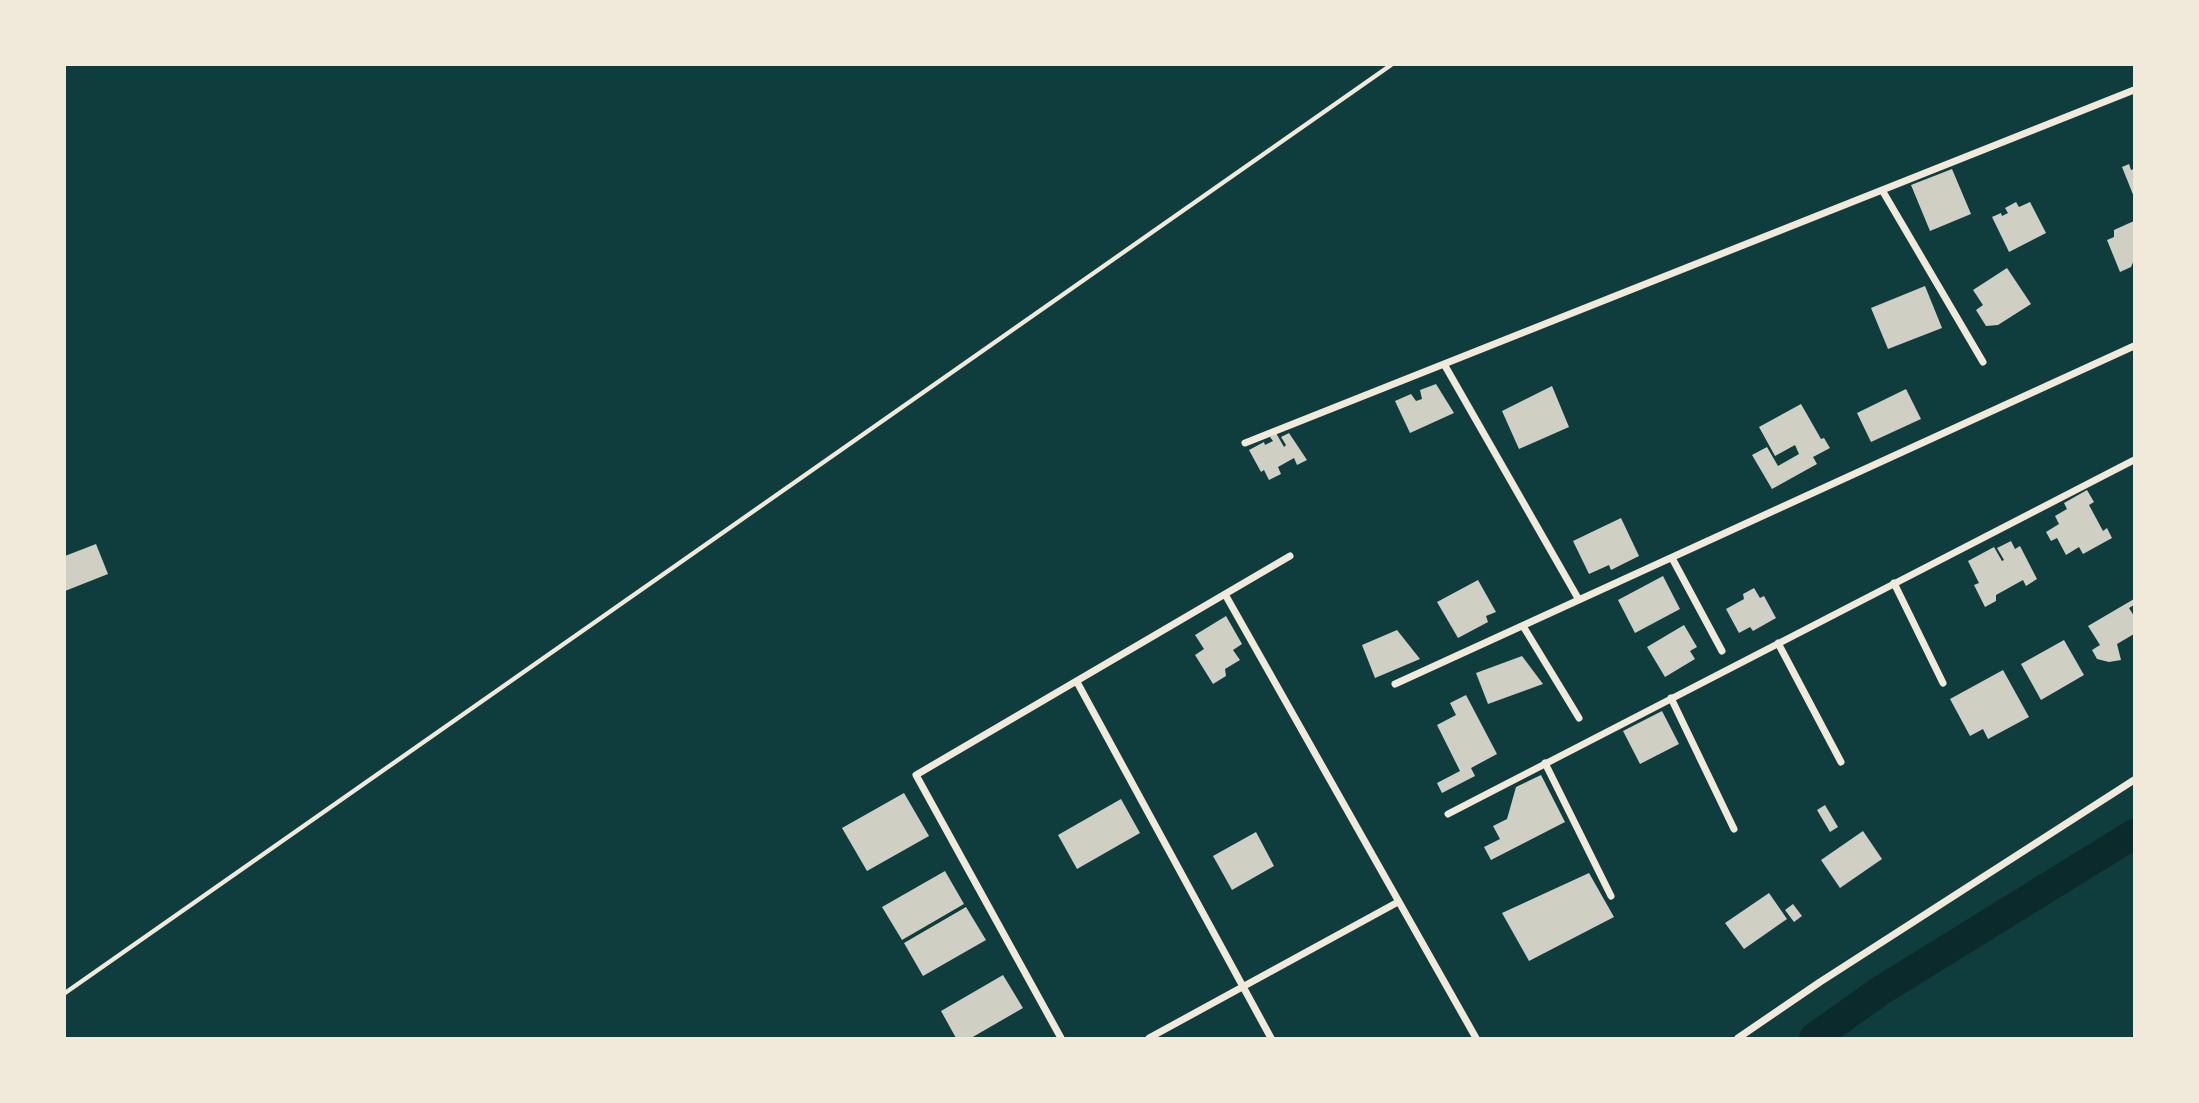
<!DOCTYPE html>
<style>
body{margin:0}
#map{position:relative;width:2199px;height:1103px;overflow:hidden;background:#0f3d3e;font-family:Arial,sans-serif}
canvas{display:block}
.frame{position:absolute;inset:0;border:66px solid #f1e9da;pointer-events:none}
</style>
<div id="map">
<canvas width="2199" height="1103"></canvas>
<div class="frame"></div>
</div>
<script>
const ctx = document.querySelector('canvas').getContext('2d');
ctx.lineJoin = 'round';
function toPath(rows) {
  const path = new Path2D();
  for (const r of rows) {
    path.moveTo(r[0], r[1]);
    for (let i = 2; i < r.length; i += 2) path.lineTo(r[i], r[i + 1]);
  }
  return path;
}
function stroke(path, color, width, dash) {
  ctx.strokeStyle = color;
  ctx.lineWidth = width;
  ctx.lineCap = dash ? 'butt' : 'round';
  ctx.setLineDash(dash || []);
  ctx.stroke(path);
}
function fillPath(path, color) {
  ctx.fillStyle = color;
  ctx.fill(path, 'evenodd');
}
stroke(toPath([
 [1814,1038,1880,991,2134,834]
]), '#0a2a2b', 30);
fillPath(toPath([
 [2129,164,2131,170,2134,169,2134,197,2122,167],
 [1952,169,1971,214,1930,231,1911,185],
 [2016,202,2019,207,2030,202,2046,233,2009,252,1992,217,2001,213,2002,216,2008,213,2005,208],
 [2134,221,2134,260,2131,267,2120,272,2107,240,2114,237,2114,230],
 [2007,268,2031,304,1998,325,1986,326,1976,310,1983,305,1973,290],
 [1925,286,1942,328,1888,349,1871,308],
 [1436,384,1454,413,1410,433,1395,401,1411,394,1416,401,1422,399,1420,390],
 [1552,386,1569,427,1519,449,1502,411],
 [1906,389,1921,419,1871,442,1857,413],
 [1801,404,1821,439,1824,438,1830,448,1813,457,1817,464,1772,489,1752,455,1767,447,1778,466,1799,454,1795,445,1775,456,1759,427],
 [1276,433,1284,447,1286,445,1281,437,1289,433,1307,460,1297,465,1294,458,1278,467,1281,474,1269,480,1264,470,1261,472,1249,450,1264,442,1265,445,1273,441,1270,437],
 [2087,490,2094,502,2089,505,2103,531,2107,528,2112,538,2083,554,2079,547,2066,555,2057,538,2051,541,2046,532,2059,524,2055,516,2067,509,2064,503],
 [1621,518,1639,556,1611,570,1609,565,1589,574,1573,541],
 [2011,541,2015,549,2020,546,2037,579,2026,586,2023,580,1996,595,1996,601,1985,607,1974,585,1979,583,1968,561,1994,547,2002,561,2004,560,1997,548],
 [96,544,108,574,65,591,65,556],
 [1663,576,1680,609,1635,633,1618,600],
 [1478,580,1496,612,1486,616,1488,622,1458,638,1437,602],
 [1754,588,1760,598,1764,596,1776,618,1753,631,1750,627,1739,633,1726,609,1744,599,1743,594],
 [2134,599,2134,605,2129,608,2134,616,2134,634,2117,644,2121,660,2109,662,2097,659,2092,650,2100,645,2088,626],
 [1226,616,1242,644,1233,650,1240,660,1225,669,1226,676,1213,684,1195,655,1204,649,1195,635],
 [1684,625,1697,647,1690,651,1695,659,1665,677,1647,647],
 [1397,630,1420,659,1375,678,1362,645],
 [2064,640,2084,675,2041,700,2021,664],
 [1522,656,1543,684,1488,704,1476,673],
 [2003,670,2029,717,1988,739,1983,729,1970,736,1950,699],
 [1466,695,1497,754,1471,768,1475,776,1442,793,1437,783,1460,771,1437,725,1456,715,1450,703],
 [1662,711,1679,744,1640,764,1623,731],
 [1541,775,1565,822,1491,860,1484,847,1500,839,1493,826,1507,819,1516,787],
 [904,793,929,836,867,871,842,828],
 [1121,799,1140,833,1077,869,1058,835],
 [1825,805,1838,827,1830,832,1817,810],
 [1863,831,1882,859,1840,888,1821,860],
 [1256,832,1274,866,1232,890,1213,856],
 [945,871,964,904,902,940,882,907],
 [1589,873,1614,917,1529,961,1502,913],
 [1769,893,1787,919,1744,949,1725,923],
 [1793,904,1802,916,1794,922,1785,910],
 [966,907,986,940,923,976,904,943],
 [1003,975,1023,1008,971,1038,956,1038,941,1011]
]), '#cfcfc3');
stroke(toPath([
 [65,993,1391,65]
]), '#f1e9da', 4.5);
stroke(toPath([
 [1882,190,1983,362],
 [1444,364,1579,600],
 [1245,443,2134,90],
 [1672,558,1722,651],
 [1894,583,1943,683],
 [1226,596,1476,1038],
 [1523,626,1579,718],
 [1778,643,1841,762],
 [1077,682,1271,1038],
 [1395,684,2134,346],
 [1671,698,1734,829],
 [1545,763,1611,896],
 [1448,814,2134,460],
 [1061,1038,916,775,1290,556],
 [1149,1038,1398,902],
 [1738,1038,1820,982,2134,780]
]), '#f1e9da', 7);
</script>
